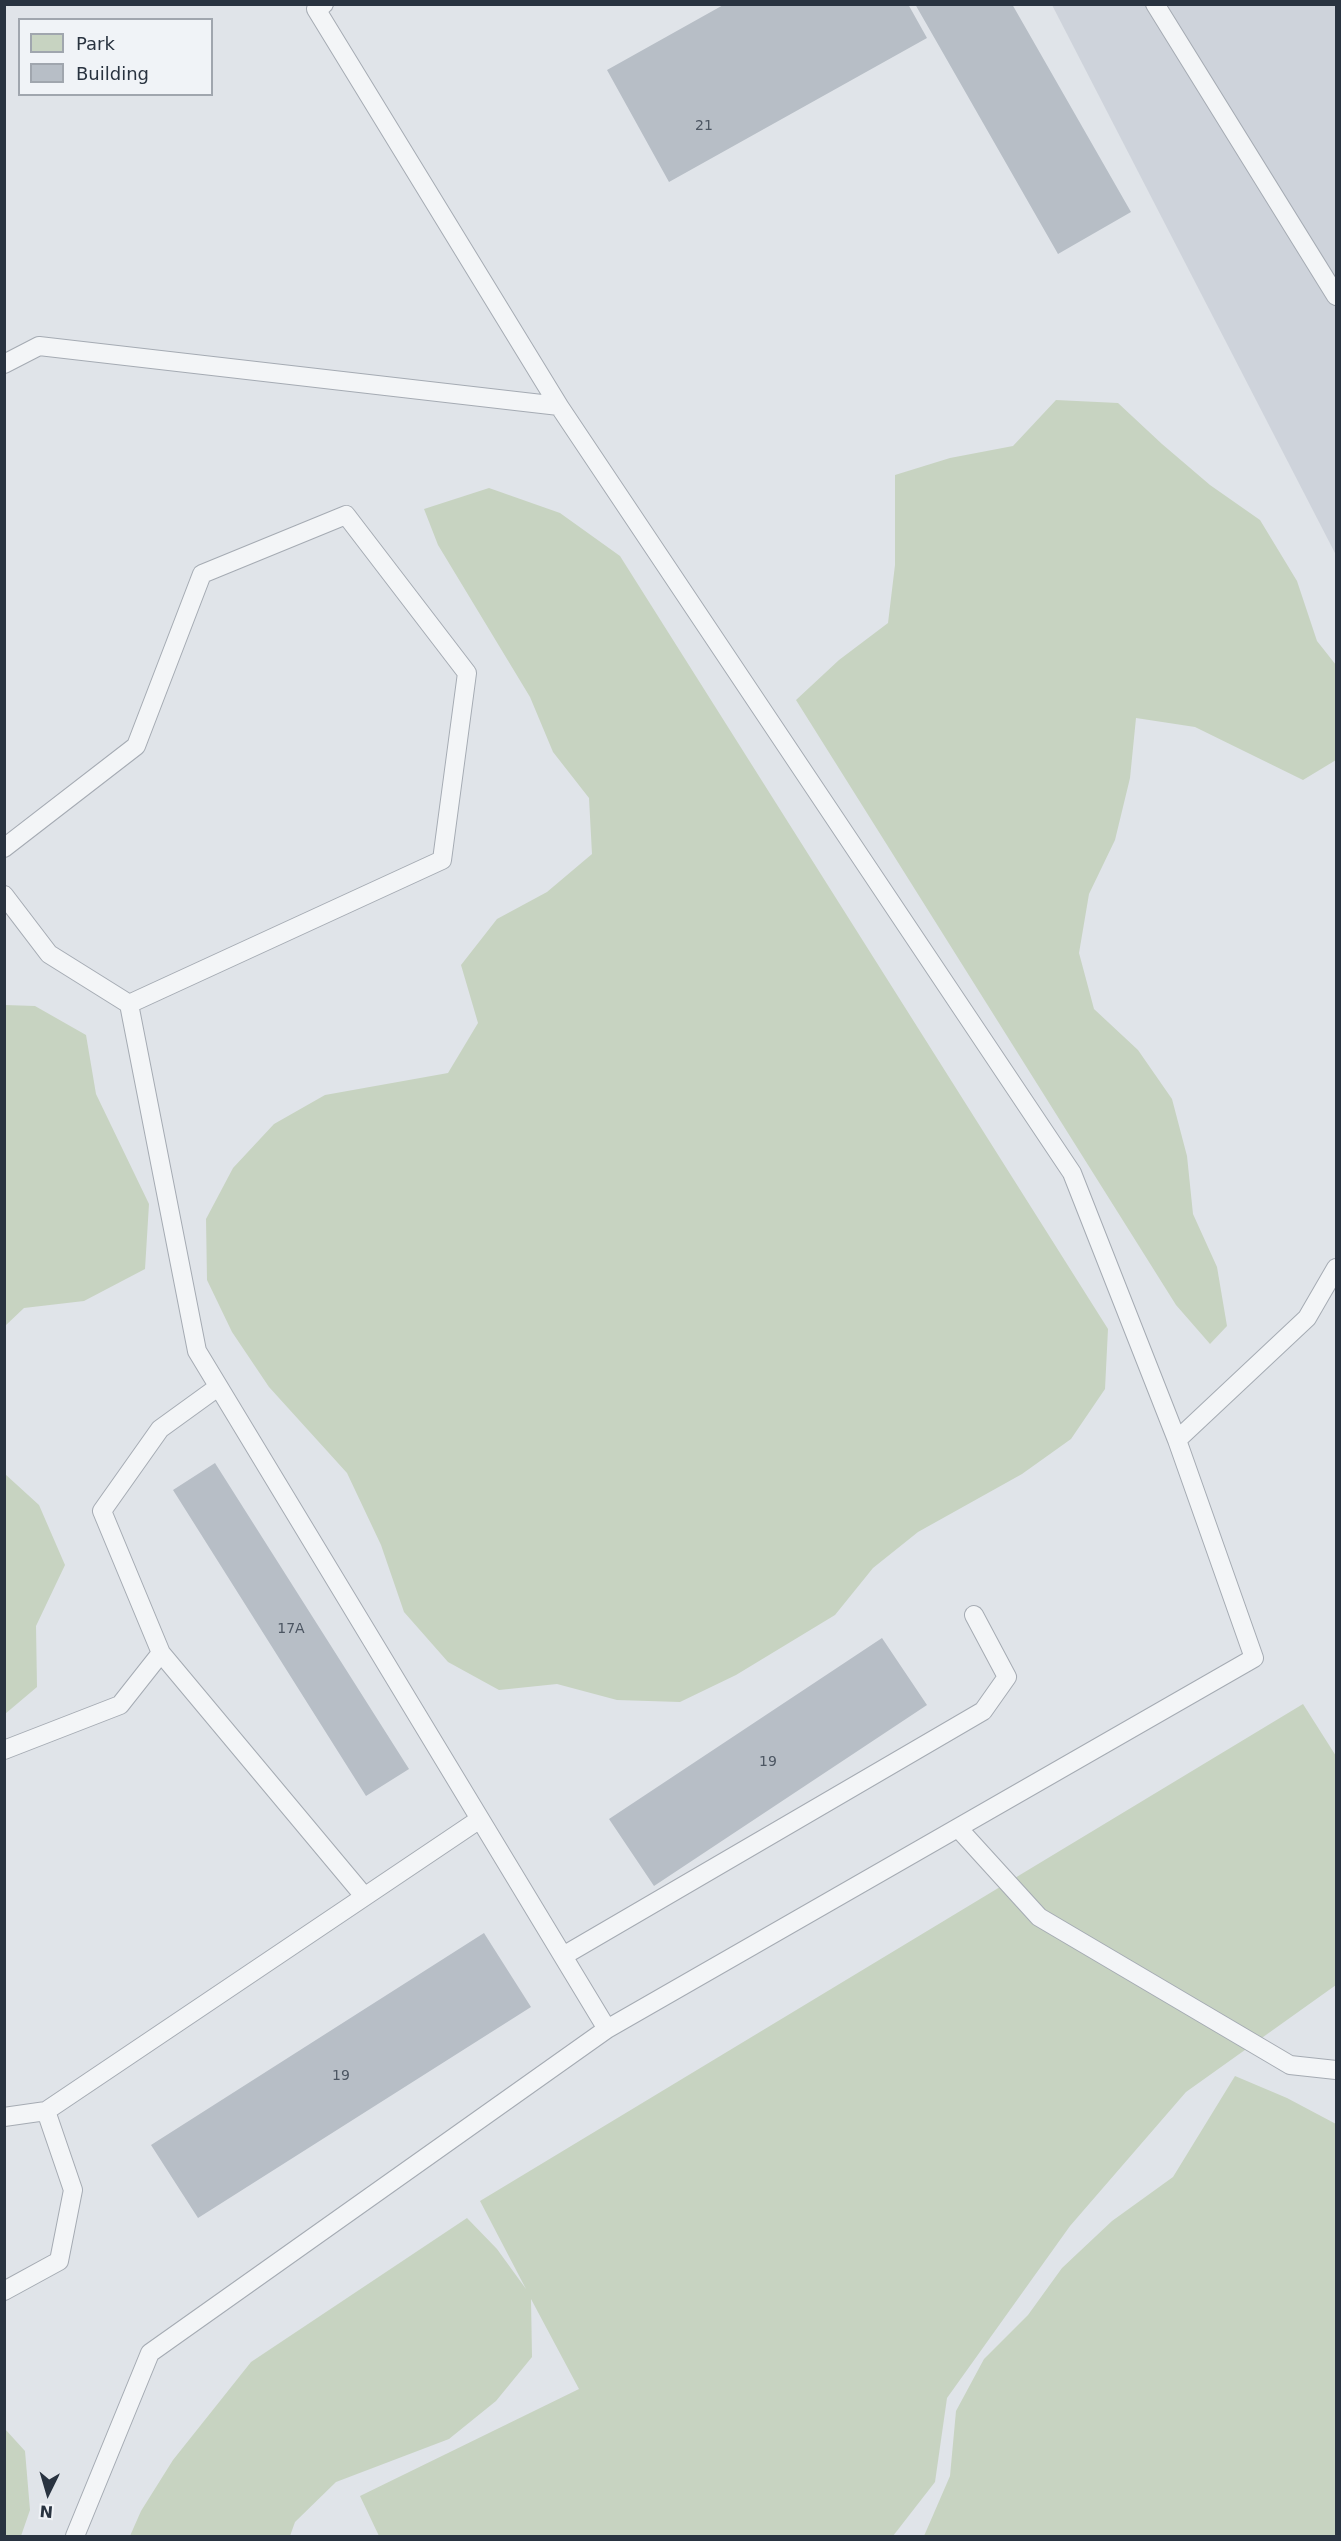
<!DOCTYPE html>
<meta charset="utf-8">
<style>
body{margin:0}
#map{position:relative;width:1341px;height:2541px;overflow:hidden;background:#e0e4e9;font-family:"DejaVu Sans",sans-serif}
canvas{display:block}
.frame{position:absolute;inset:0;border:6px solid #293340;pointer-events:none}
.legend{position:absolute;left:18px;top:18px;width:195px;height:78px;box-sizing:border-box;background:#f0f3f7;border:2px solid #a0a6ae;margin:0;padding:8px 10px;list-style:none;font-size:18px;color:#293340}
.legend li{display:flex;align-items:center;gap:12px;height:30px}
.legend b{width:30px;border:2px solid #a0a6ae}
.north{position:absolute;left:18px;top:2463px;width:60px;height:60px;-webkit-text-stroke:4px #f0f3f7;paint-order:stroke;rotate:185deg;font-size:16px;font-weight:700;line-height:24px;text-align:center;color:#293340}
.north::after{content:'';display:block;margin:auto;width:21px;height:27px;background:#293340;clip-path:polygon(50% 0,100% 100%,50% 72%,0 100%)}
</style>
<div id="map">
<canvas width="1341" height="2541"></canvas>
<div class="frame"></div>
<ul class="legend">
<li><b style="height:16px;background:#c7d3c1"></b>Park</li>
<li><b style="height:16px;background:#b7bec6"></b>Building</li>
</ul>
<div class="north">N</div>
</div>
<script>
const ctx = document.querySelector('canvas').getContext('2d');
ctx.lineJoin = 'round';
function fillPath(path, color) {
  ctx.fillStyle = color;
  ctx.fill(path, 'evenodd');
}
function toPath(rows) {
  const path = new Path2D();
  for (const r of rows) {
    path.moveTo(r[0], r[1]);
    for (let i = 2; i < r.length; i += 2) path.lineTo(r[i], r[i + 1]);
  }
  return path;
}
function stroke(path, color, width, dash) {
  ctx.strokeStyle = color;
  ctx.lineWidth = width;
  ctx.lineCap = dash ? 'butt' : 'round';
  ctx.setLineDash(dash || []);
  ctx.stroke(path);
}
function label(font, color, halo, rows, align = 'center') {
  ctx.font = font + ' "DejaVu Sans",sans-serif';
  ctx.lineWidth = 4.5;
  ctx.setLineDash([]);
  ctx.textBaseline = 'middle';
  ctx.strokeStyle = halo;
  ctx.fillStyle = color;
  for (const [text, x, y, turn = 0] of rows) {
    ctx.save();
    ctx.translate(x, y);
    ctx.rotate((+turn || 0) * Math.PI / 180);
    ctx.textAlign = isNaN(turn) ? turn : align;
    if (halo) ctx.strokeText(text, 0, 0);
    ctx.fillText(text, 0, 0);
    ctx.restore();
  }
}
fillPath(toPath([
 [1052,5,1336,5,1336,555]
]), '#ced3db');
fillPath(toPath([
 [1056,400,1118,403,1162,444,1210,485,1260,520,1297,581,1317,641,1336,665,1336,760,1303,780,1195,727,1136,718,1130,778,1115,840,1089,894,1079,953,1094,1009,1138,1050,1172,1099,1187,1156,1193,1214,1217,1267,1227,1326,1210,1344,1176,1305,796,700,839,660,888,623,895,565,895,475,950,458,1013,446],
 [489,488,560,513,620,556,1108,1329,1105,1389,1071,1439,1022,1474,918,1532,873,1568,835,1615,736,1675,680,1702,617,1700,557,1684,499,1690,448,1662,404,1612,381,1545,347,1473,269,1387,232,1332,207,1280,206,1219,233,1168,274,1124,325,1095,448,1073,478,1023,461,965,497,919,547,892,592,854,589,798,553,752,530,697,438,545,424,509],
 [5,1005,35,1006,86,1035,96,1094,149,1204,145,1269,84,1301,24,1308,5,1326],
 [5,1474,39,1505,65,1565,36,1626,37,1687,5,1714],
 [1303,1704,1336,1756,1336,1985,1186,2092,1070,2226,947,2398,935,2482,893,2536,379,2536,360,2496,579,2389,531,2299,532,2357,496,2401,449,2439,336,2482,295,2522,290,2536,130,2536,141,2511,173,2460,251,2362,467,2218,497,2249,526,2289,480,2201],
 [1235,2076,1287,2098,1336,2124,1336,2536,924,2536,950,2476,956,2411,984,2359,1028,2315,1062,2268,1112,2221,1173,2177],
 [5,2429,25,2451,30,2510,21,2536,5,2536]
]), '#c7d3c1');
fillPath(toPath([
 [725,4,908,4,927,38,669,182,607,70],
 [915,4,1012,4,1131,212,1058,254],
 [215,1463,409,1769,366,1796,173,1490],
 [882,1638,927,1705,654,1886,609,1819],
 [484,1933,531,2007,198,2218,151,2145]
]), '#b7bec6');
const service = toPath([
 [1155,4,1336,296],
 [4,364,39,346,559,406,316,9,324,4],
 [559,406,1072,1173,1177,1440],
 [4,848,136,746,202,574,346,515,467,673,442,860,129,1004],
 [4,895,49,954,129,1004,197,1351,607,2029],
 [161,1653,364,1896],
 [4,1750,120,1705,161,1653,102,1511,160,1429,218,1387],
 [958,1828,1039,1917,1290,2065,1336,2070],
 [563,1956,983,1711,1007,1677,974,1615],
 [4,2117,46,2111,480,1819],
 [4,2291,59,2261,73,2190,46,2111],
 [75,2536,150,2353,607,2029,1254,1658,1177,1440,1307,1318,1336,1268]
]);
stroke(service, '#a5abb3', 20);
stroke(service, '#f3f5f7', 18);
label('14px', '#4c5662', null, [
 ["21",704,126],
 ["17А",291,1629],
 ["19",768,1762],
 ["19",341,2076]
]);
</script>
